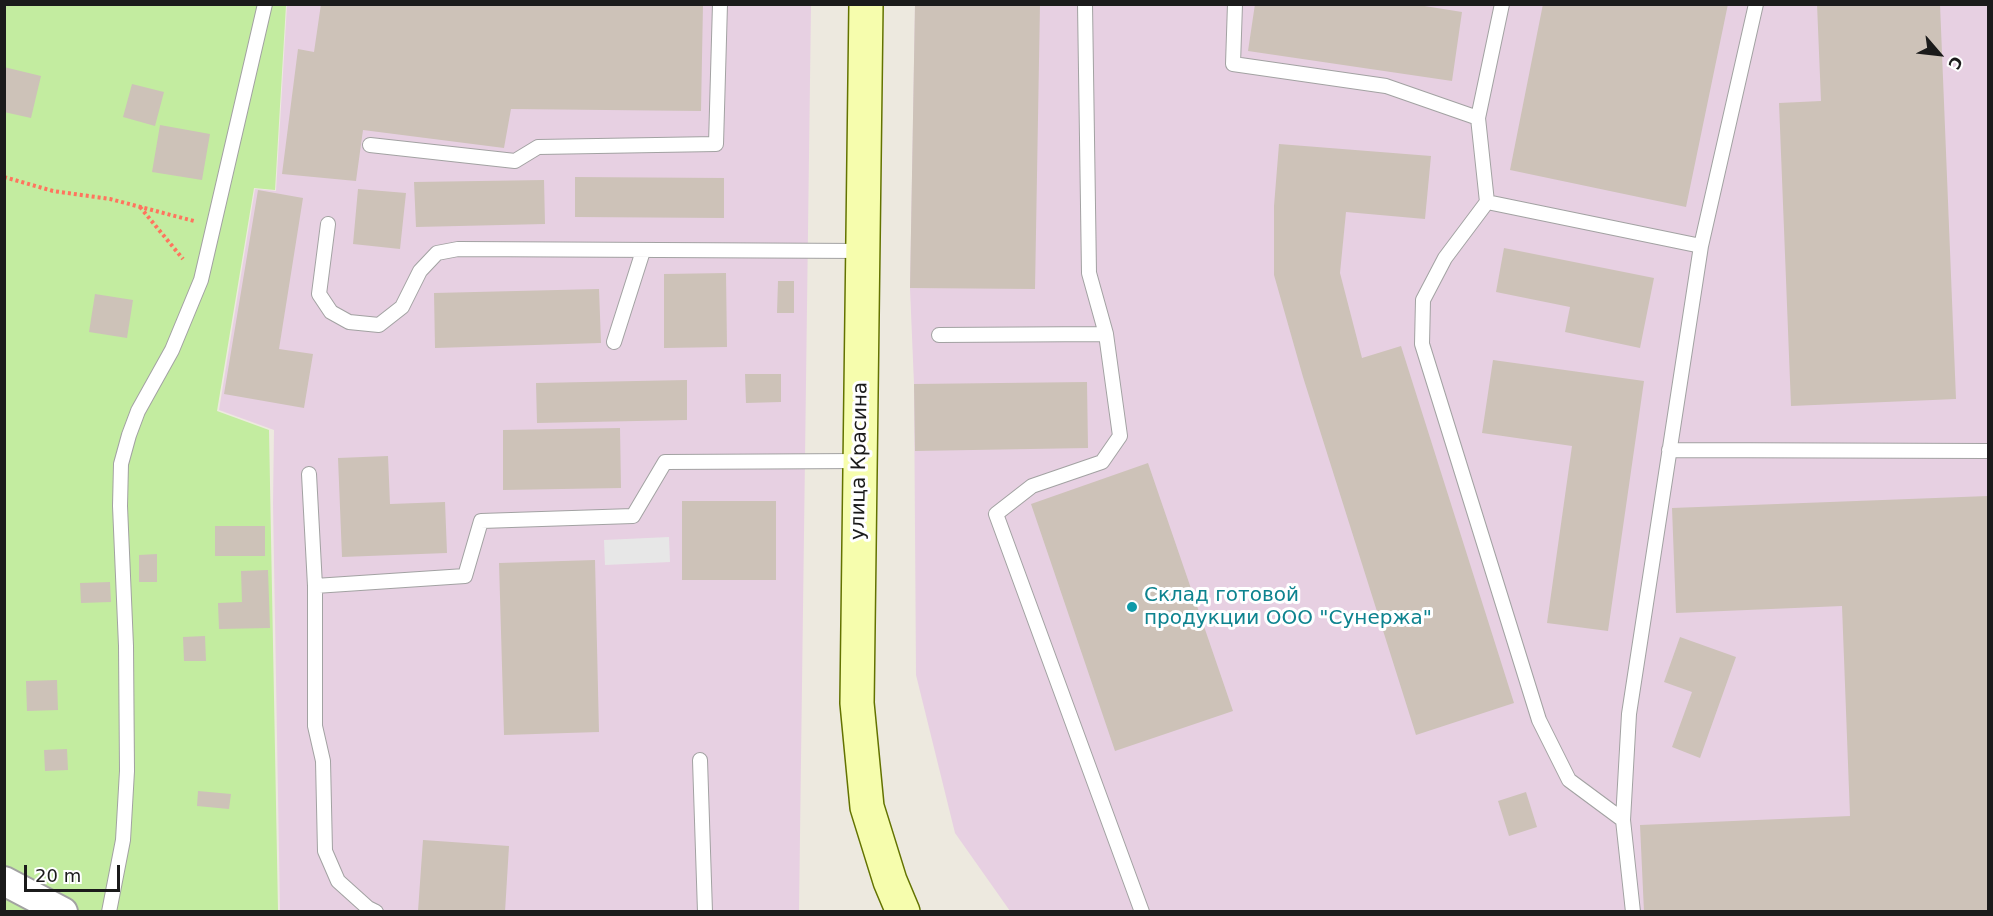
<!DOCTYPE html>
<meta charset="utf-8">
<style>
body{margin:0}
#map{position:relative;width:1993px;height:916px;overflow:hidden;background:#ede9df;font-family:"DejaVu Sans",sans-serif}
canvas{display:block}
.frame{position:absolute;inset:0;border:6px solid #1b1b1b;pointer-events:none}
.north{position:absolute;left:1909px;top:24px;width:60px;height:60px;-webkit-text-stroke:4px #fff;paint-order:stroke;rotate:118deg;font-size:16px;font-weight:700;line-height:24px;text-align:center;color:#1b1b1b}
.north::after{content:'';display:block;margin:auto;width:21px;height:27px;background:#1b1b1b;clip-path:polygon(50% 0,100% 100%,50% 72%,0 100%)}
.scale{position:absolute;left:24px;top:865px;width:96px;height:27px;box-sizing:border-box;border:3px solid #1b1b1b;border-top:0;padding-left:8px;font-size:18px;line-height:21px;white-space:nowrap;color:#1b1b1b;-webkit-text-stroke:4px #fff;paint-order:stroke}
</style>
<div id="map">
<canvas width="1993" height="916"></canvas>
<div class="frame"></div>
<div class="north">С</div>
<div class="scale">20 m</div>
</div>
<script>
const ctx = document.querySelector('canvas').getContext('2d');
ctx.lineJoin = 'round';
function fillPath(path, color) {
  ctx.fillStyle = color;
  ctx.fill(path, 'evenodd');
}
function toPath(rows) {
  const path = new Path2D();
  for (const r of rows) {
    path.moveTo(r[0], r[1]);
    for (let i = 2; i < r.length; i += 2) path.lineTo(r[i], r[i + 1]);
  }
  return path;
}
function stroke(path, color, width, dash) {
  ctx.strokeStyle = color;
  ctx.lineWidth = width;
  ctx.lineCap = dash ? 'butt' : 'round';
  ctx.setLineDash(dash || []);
  ctx.stroke(path);
}
function label(font, color, halo, rows, align = 'center') {
  ctx.font = font + ' "DejaVu Sans",sans-serif';
  ctx.lineWidth = 6;
  ctx.setLineDash([]);
  ctx.textBaseline = 'middle';
  ctx.strokeStyle = halo;
  ctx.fillStyle = color;
  for (const [text, x, y, turn = 0] of rows) {
    ctx.save();
    ctx.translate(x, y);
    ctx.rotate((+turn || 0) * Math.PI / 180);
    ctx.textAlign = isNaN(turn) ? turn : align;
    if (halo) ctx.strokeText(text, 0, 0);
    ctx.fillText(text, 0, 0);
    ctx.restore();
  }
}
fillPath(toPath([
 [287,5,811,5,799,911,280,911,273,504,274,430,219,410,255,189,276,191],
 [915,5,1988,5,1988,911,1010,911,955,833,916,675,914,384,910,288]
]), '#e7d0e2');
fillPath(toPath([
 [5,5,286,5,275,190,254,188,217,411,269,430,278,911,5,912]
]), '#c3eca0');
fillPath(toPath([
 [669,537,670,562,605,565,604,540]
]), '#e7e7e7');
fillPath(toPath([
 [321,4,703,4,701,111,511,109,504,148,363,130,356,181,282,174,298,49,314,52],
 [915,4,1040,4,1035,289,910,288],
 [1255,4,1412,4,1462,12,1452,81,1248,51],
 [1543,4,1728,4,1686,207,1510,170],
 [1817,4,1940,4,1956,399,1791,406,1779,103,1821,101],
 [4,67,41,76,31,118,4,112],
 [132,84,164,92,155,126,123,117],
 [160,125,210,134,202,180,152,172],
 [1279,144,1431,156,1425,219,1346,212,1340,273,1362,358,1401,346,1514,703,1416,735,1303,377,1274,275,1274,206],
 [575,177,724,178,724,218,575,217],
 [544,180,545,224,416,227,414,182],
 [358,189,406,193,400,249,353,244],
 [258,190,303,198,279,349,313,354,304,408,224,394],
 [1504,248,1654,278,1640,348,1565,332,1570,307,1496,292],
 [726,273,727,347,664,348,664,274],
 [778,281,794,281,794,313,777,313],
 [599,289,601,343,435,348,434,293],
 [95,294,133,300,127,338,89,332],
 [1493,360,1644,381,1608,631,1547,623,1572,446,1482,433],
 [745,374,781,374,781,402,746,403],
 [687,380,687,420,537,423,536,383],
 [1087,382,1088,448,915,451,914,384],
 [620,428,621,488,503,490,503,430],
 [388,456,390,504,445,502,447,553,342,557,338,458],
 [1148,463,1233,711,1115,751,1031,504],
 [1988,496,1988,911,1644,912,1640,825,1850,816,1842,606,1676,613,1672,508],
 [682,501,776,501,776,580,682,580],
 [215,526,265,526,265,556,215,556],
 [157,554,157,582,139,582,139,555],
 [595,560,599,732,504,735,499,563],
 [268,570,270,628,219,629,218,603,242,602,241,571],
 [110,582,111,602,81,603,80,583],
 [205,636,206,661,184,661,183,637],
 [1680,637,1736,657,1700,758,1672,747,1692,692,1664,682],
 [57,680,58,710,27,711,26,681],
 [67,749,68,770,45,771,44,750],
 [198,791,231,794,229,809,197,806],
 [1526,792,1537,827,1509,836,1498,801],
 [423,840,509,846,505,912,418,911]
]), '#cdc2b8');
const service = toPath([
 [1085,4,1089,273,1106,334,1120,436,1102,462,1032,486,996,514,1142,912],
 [1235,4,1233,64,1386,86,1478,118],
 [370,145,515,161,538,147,716,144,720,4],
 [1487,202,1478,118,1502,4],
 [328,224,319,294,331,312,349,322,379,325,402,307,420,271,437,253,458,249,862,251],
 [939,335,1106,334],
 [614,342,643,251],
 [1669,450,1988,451],
 [309,474,315,586,315,726,323,761,325,851,338,881,368,908,376,912],
 [315,586,465,576,481,521,633,516,665,462,860,461],
 [700,760,705,912],
 [1623,820,1569,780,1539,720,1422,344,1423,300,1445,258,1487,202,1701,246],
 [109,912,123,840,127,771,126,646,120,506,121,464,129,435,138,411,172,350,201,280,265,4],
 [1633,912,1623,820,1629,714,1701,246,1756,4]
]);
const minor = toPath([
 [4,881,63,912]
]);
const secondary = toPath([
 [866,4,857,703,867,807,890,881,903,912]
]);
stroke(service, '#a2a2a2', 16);
stroke(minor, '#a2a2a2', 32);
stroke(secondary, '#637300', 36);
stroke(toPath([
 [4,177,53,191,110,199,194,221],
 [140,207,183,259]
]), '#ff745e', 4, [3, 3]);
stroke(service, '#fff', 14);
stroke(minor, '#fff', 28);
stroke(secondary, '#f6fdad', 33);
for (const [x, y, r, color] of [
 [1132,607,6,"#0f9aa8"]
]) {
  const dot = new Path2D();
  dot.arc(x, y, r, 0, 2 * Math.PI);
  ctx.fillStyle = color;
  ctx.fill(dot);
  stroke(dot, '#fff', 2);
}
label('20px', '#1b1b1b', '#fff', [
 ["улица Красина",860,461,-89]
]);
label('20px', '#0d838f', '#fff', [
 ["Склад готовой",1144,596],
 ["продукции ООО \"Сунержа\"",1144,619]
], 'left');
</script>
